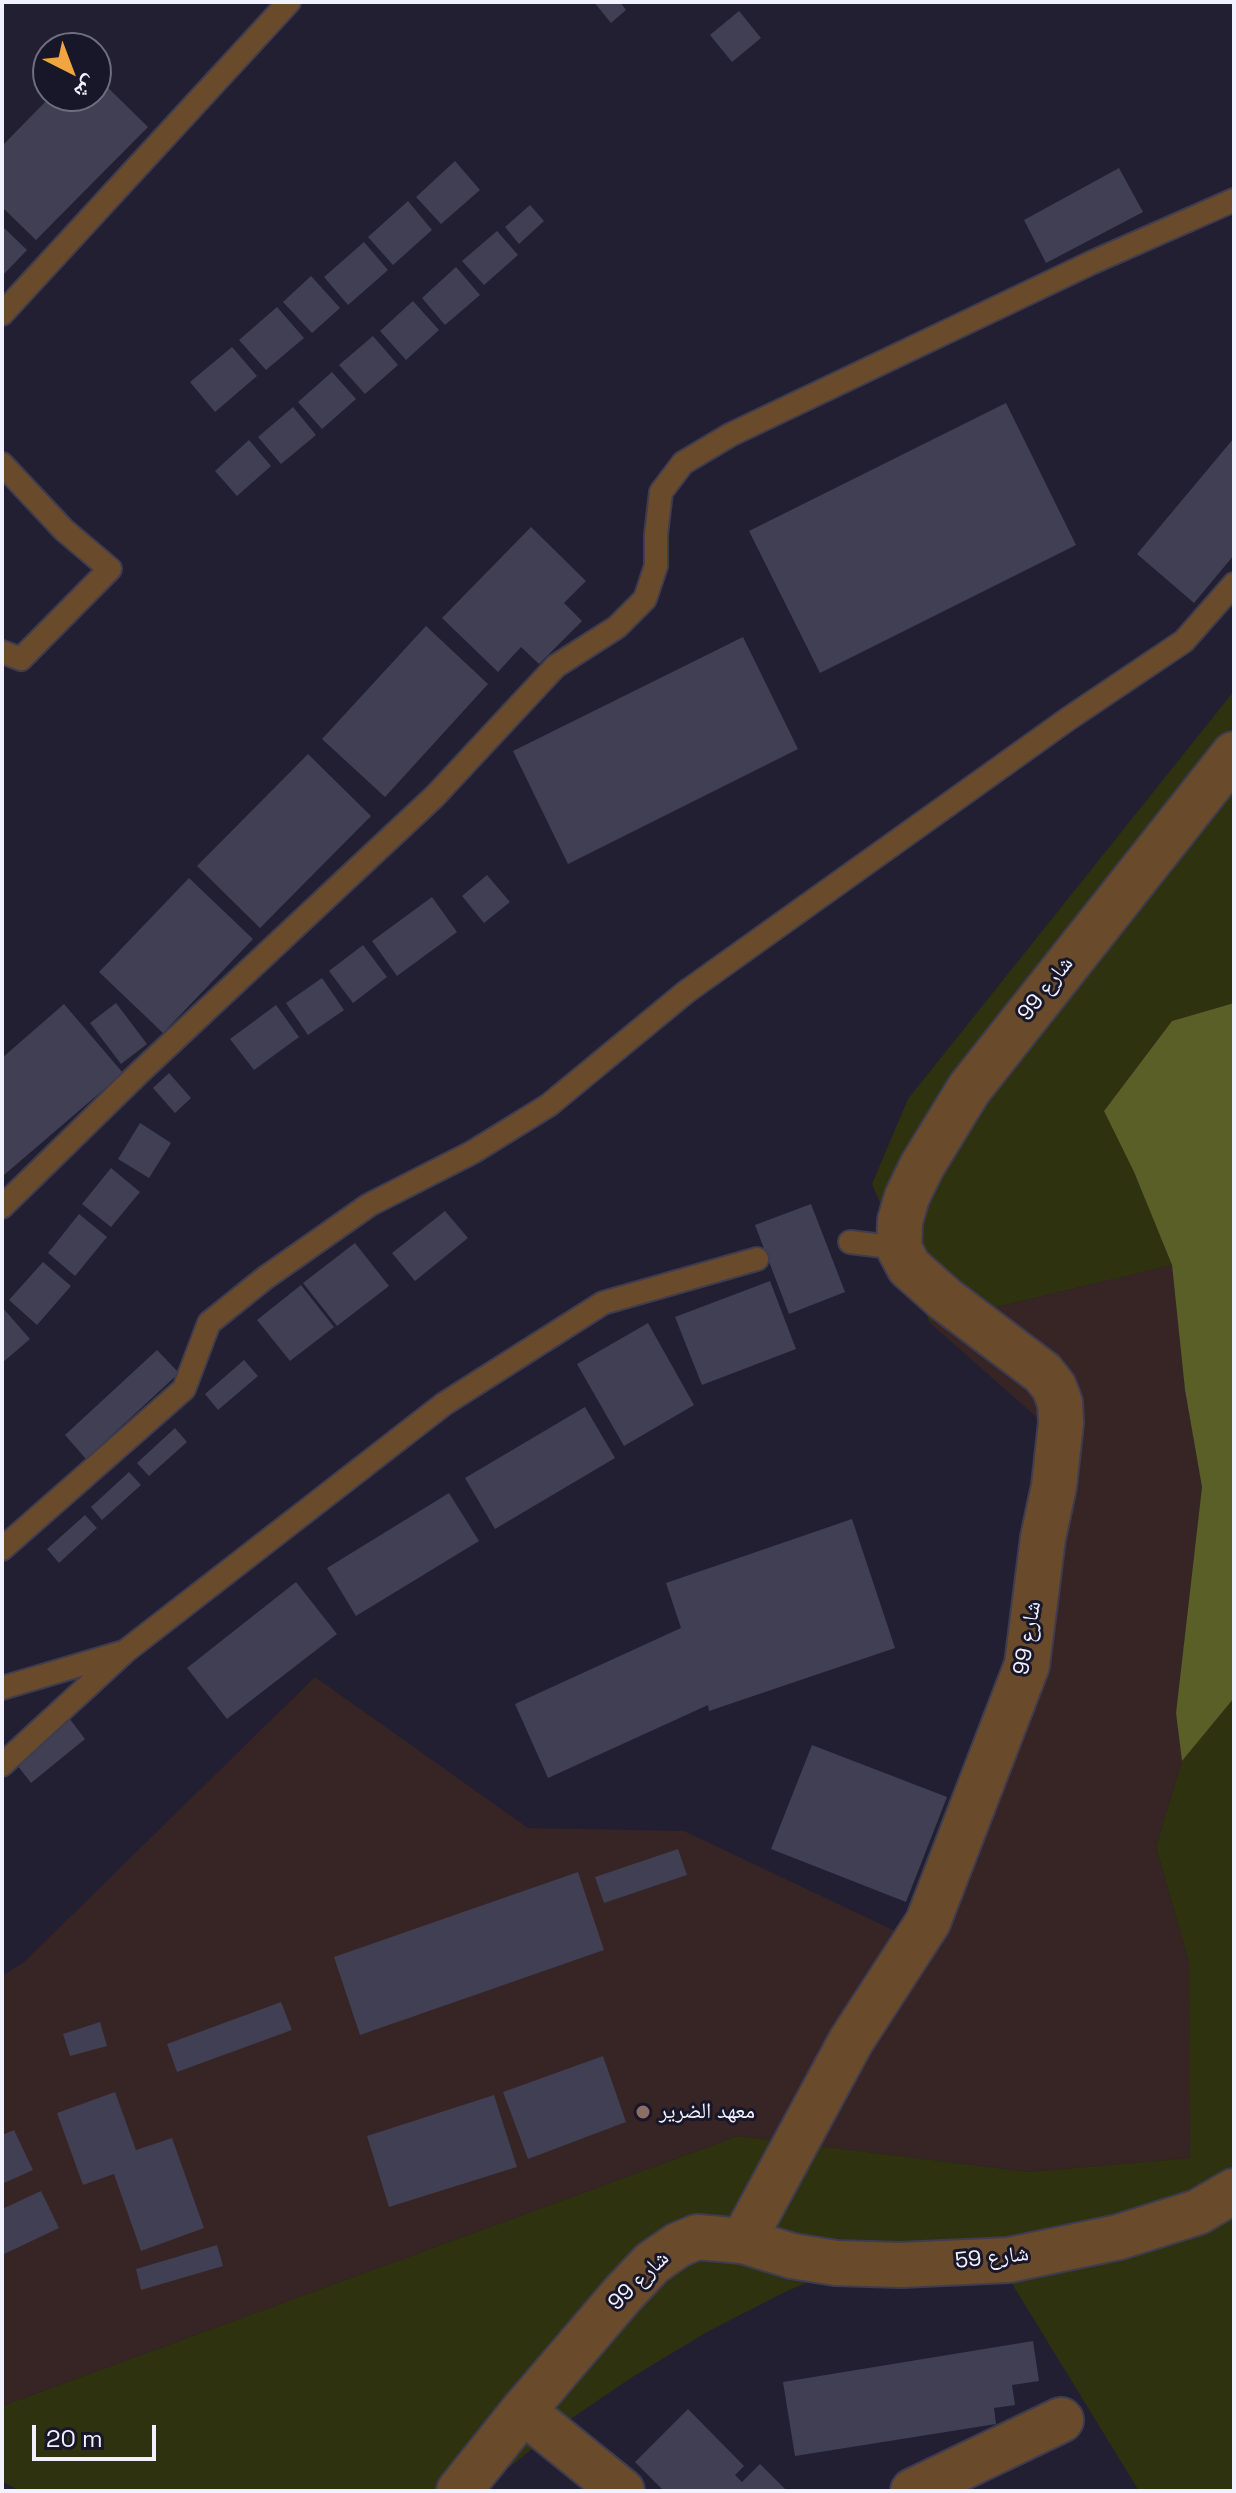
<!DOCTYPE html>
<meta charset="utf-8">
<style>
body{margin:0}
#map{position:relative;width:1236px;height:2493px;overflow:hidden;background:#221f33;font-family:"Space Grotesk","Noto Naskh Arabic",sans-serif}
canvas{display:block}
.frame{position:absolute;inset:0;border:4px solid #f2f1ff;pointer-events:none}
.north{position:absolute;left:32px;top:32px;width:80px;height:80px;box-sizing:border-box;background:#181629;border:2px solid #6f6e7f;border-radius:50%;rotate:138deg;font-size:22px;font-weight:700;line-height:32px;text-align:center;color:#f2f1ff}
.north::after{content:'';display:block;margin:auto;width:28px;height:36px;background:#f1a540;clip-path:polygon(50% 0,100% 100%,50% 72%,0 100%)}
.scale{position:absolute;left:32px;top:2425px;width:124px;height:36px;box-sizing:border-box;border:4px solid #f2f1ff;border-top:0;padding-left:10px;font-size:24px;line-height:28px;white-space:nowrap;color:#f2f1ff;-webkit-text-stroke:6px #181629;paint-order:stroke}
</style>
<div id="map">
<canvas width="1236" height="2493"></canvas>
<div class="frame"></div>
<div class="north">ش</div>
<div class="scale">20 m</div>
</div>
<script>
const ctx = document.querySelector('canvas').getContext('2d');
ctx.lineJoin = 'round';
function fillPath(path, color) {
  ctx.fillStyle = color;
  ctx.fill(path, 'evenodd');
}
function toPath(rows) {
  const path = new Path2D();
  for (const r of rows) {
    path.moveTo(r[0], r[1]);
    for (let i = 2; i < r.length; i += 2) path.lineTo(r[i], r[i + 1]);
  }
  return path;
}
function stroke(path, color, width, dash) {
  ctx.strokeStyle = color;
  ctx.lineWidth = width;
  ctx.lineCap = dash ? 'butt' : 'round';
  ctx.setLineDash(dash || []);
  ctx.stroke(path);
}
function label(font, color, halo, rows, align = 'center') {
  ctx.font = font + ' "Space Grotesk","Noto Naskh Arabic",sans-serif';
  ctx.lineWidth = 6;
  ctx.setLineDash([]);
  ctx.textBaseline = 'middle';
  ctx.strokeStyle = halo;
  ctx.fillStyle = color;
  for (const [text, x, y, turn = 0] of rows) {
    ctx.save();
    ctx.translate(x, y);
    ctx.rotate((+turn || 0) * Math.PI / 180);
    ctx.textAlign = isNaN(turn) ? turn : align;
    if (halo) ctx.strokeText(text, 0, 0);
    ctx.fillText(text, 0, 0);
    ctx.restore();
  }
}
fillPath(toPath([
 [1172,1265,1185,1390,1202,1487,1176,1713,1182,1761,1156,1847,1189,1962,1191,2158,1029,2172,738,2136,2,2406,2,1976,23,1963,315,1677,528,1828,684,1831,910,1938,1001,1691,1042,1422,930,1323]
]), '#372424');
fillPath(toPath([
 [1234,691,1234,1003,1172,1021,1104,1111,1134,1172,1172,1265,930,1323,872,1184,908,1099],
 [1234,1698,1234,2491,1139,2491,1000,2264,861,2258,783,2293,707,2332,634,2376,563,2424,480,2491,20,2491,2,2481,2,2406,738,2136,1029,2172,1190,2158,1189,1962,1156,1847,1182,1761]
]), '#2f320e');
fillPath(toPath([
 [1234,1003,1234,1698,1182,1761,1176,1713,1202,1487,1185,1390,1172,1265,1134,1172,1104,1111,1172,1021]
]), '#5a5f27');
fillPath(toPath([
 [594,2,620,2,626,10,611,23],
 [739,11,761,38,732,62,710,35],
 [96,76,148,127,36,240,2,207,2,146,51,96,96,96],
 [455,161,480,190,441,224,416,197],
 [1119,168,1143,212,1046,263,1024,220],
 [408,201,432,230,393,265,368,237],
 [530,205,544,221,519,244,505,227],
 [2,226,27,250,2,276],
 [497,231,518,255,484,285,462,261],
 [364,242,388,270,348,305,324,277],
 [456,267,480,295,445,325,422,298],
 [311,276,340,308,312,333,283,302],
 [413,301,439,330,406,360,380,331],
 [277,307,304,338,266,370,239,340],
 [373,336,398,365,365,394,339,365],
 [232,347,257,376,215,412,190,382],
 [332,372,356,399,322,429,298,402],
 [1006,403,1076,545,820,673,749,531],
 [293,407,316,435,281,464,258,437],
 [1234,438,1234,555,1194,603,1137,554],
 [249,440,271,466,237,496,215,471],
 [531,527,586,581,564,603,582,621,539,664,521,647,498,672,442,618],
 [426,626,488,684,385,797,322,739],
 [743,637,798,749,568,864,513,751],
 [308,754,371,816,260,928,197,866],
 [487,875,510,902,484,923,462,896],
 [189,878,253,939,163,1033,99,972],
 [432,897,457,932,397,976,372,941],
 [363,945,387,977,353,1003,329,971],
 [322,978,344,1010,308,1035,286,1003],
 [116,1003,147,1044,121,1064,90,1023],
 [64,1004,123,1073,4,1175,2,1058],
 [276,1005,299,1037,254,1070,230,1039],
 [169,1073,191,1098,175,1113,153,1088],
 [140,1123,171,1143,149,1178,118,1159],
 [111,1168,140,1192,111,1227,82,1204],
 [811,1204,845,1292,789,1314,755,1225],
 [445,1211,468,1238,415,1281,392,1253],
 [79,1214,107,1237,75,1276,48,1253],
 [355,1243,389,1286,337,1326,303,1283],
 [43,1262,71,1286,37,1325,9,1300],
 [770,1281,796,1349,702,1385,675,1317],
 [301,1285,334,1327,290,1361,257,1320],
 [2,1307,30,1339,2,1363],
 [648,1323,694,1405,624,1446,577,1364],
 [157,1350,179,1373,86,1459,65,1435],
 [244,1360,258,1376,218,1410,205,1394],
 [585,1407,615,1458,495,1529,465,1478],
 [175,1428,187,1442,149,1476,137,1463],
 [129,1472,141,1485,102,1520,91,1507],
 [449,1493,479,1541,356,1616,327,1568],
 [85,1515,97,1528,59,1563,47,1549],
 [852,1519,895,1648,709,1711,708,1705,548,1778,515,1704,681,1628,666,1583],
 [296,1582,337,1634,227,1719,187,1668],
 [69,1718,85,1739,31,1783,14,1761],
 [812,1745,947,1797,906,1902,771,1849],
 [678,1849,687,1875,604,1903,595,1877],
 [578,1872,604,1950,360,2035,334,1957],
 [281,2002,292,2030,177,2072,167,2044],
 [100,2022,107,2046,70,2056,63,2034],
 [603,2056,626,2122,528,2159,503,2092],
 [115,2092,136,2150,172,2138,204,2228,141,2251,114,2174,83,2185,57,2113],
 [494,2095,517,2167,389,2207,367,2136],
 [14,2130,33,2170,2,2184,2,2135],
 [41,2191,59,2228,2,2255,2,2209],
 [217,2245,223,2266,141,2290,136,2269],
 [1033,2341,1039,2381,1012,2385,1015,2405,994,2408,996,2424,795,2456,783,2382],
 [688,2409,744,2466,735,2475,742,2482,760,2464,787,2491,664,2491,635,2462]
]), '#403f54');
const service = toPath([
 [2,314,289,2],
 [2,464,64,530,110,569,21,659,2,652],
 [2,1207,139,1073,435,796,556,666,617,627,645,599,656,566,656,535,661,492,683,463,730,435,1093,262,1234,200],
 [850,1242,899,1248],
 [2,1549,184,1389,209,1323,265,1278,369,1205,473,1152,549,1105,686,992,1068,719,1184,641,1234,584],
 [2,1688,120,1653],
 [2,1765,127,1650,444,1404,603,1303,757,1259]
]);
const minor = toPath([
 [743,2241,851,2041,928,1922,1027,1665,1043,1538,1054,1486,1061,1423,1060,1403,1054,1387,1043,1373,945,1299,909,1267,899,1248,900,1221,907,1197,922,1166,969,1089,1234,754],
 [523,2411,622,2491],
 [913,2491,1061,2420]
]);
const tertiary = toPath([
 [459,2491,523,2411,622,2295,652,2263,678,2245,697,2237,743,2241,792,2256,836,2263,901,2265,1009,2260,1119,2237,1198,2212,1234,2191]
]);
stroke(service, '#3f3c50', 26);
stroke(minor, '#3f3c50', 48);
stroke(tertiary, '#3f3c50', 48);
stroke(service, '#694b2b', 22);
stroke(minor, '#694b2b', 44);
stroke(tertiary, '#694b2b', 44);
for (const [x, y, r, color] of [
 [643,2112,8,"#8d6e63"]
]) {
  const dot = new Path2D();
  dot.arc(x, y, r, 0, 2 * Math.PI);
  ctx.fillStyle = color;
  ctx.fill(dot);
  stroke(dot, '#181629', 3);
}
label('22px', '#f2f1ff', '#181629', [
 ["شارع 99",1046,989,-52],
 ["شارع 99",1028,1638,-80],
 ["شارع 59",992,2258,-6],
 ["شارع 99",639,2281,-44]
]);
label('22px', '#f2f1ff', '#181629', [
 ["معهد الضرير",659,2112]
], 'left');
</script>
